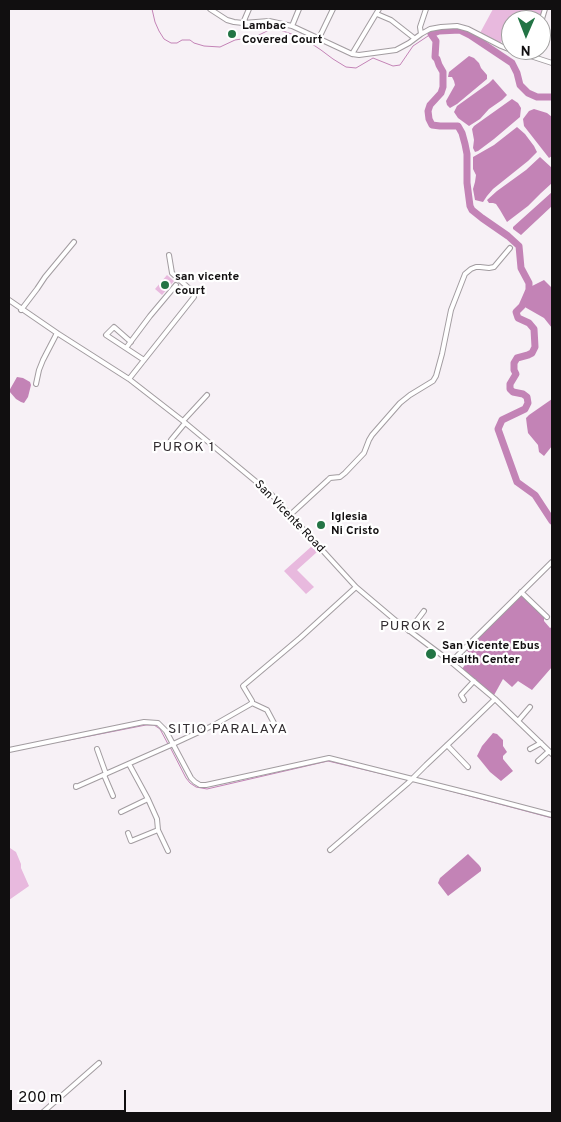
<!DOCTYPE html>
<style>
body{margin:0}
#map{position:relative;width:561px;height:1122px;overflow:hidden;background:#f7f1f6;font-family:Overpass,sans-serif}
canvas{display:block}
.frame{position:absolute;inset:0;border:10px solid #110f10;pointer-events:none}
.north{position:absolute;left:501px;top:10px;width:50px;height:50px;box-sizing:border-box;background:#fff;border:1px solid #a09f9f;border-radius:50%;rotate:181deg;font-size:14px;font-weight:700;line-height:20px;text-align:center;color:#110f10}
.north::after{content:'';display:block;margin:auto;width:18px;height:22px;background:#237445;clip-path:polygon(50% 0,100% 100%,50% 72%,0 100%)}
.scale{position:absolute;left:10px;top:1090px;width:116px;height:22px;box-sizing:border-box;border:2px solid #110f10;border-top:0;padding-left:6px;font-size:15px;line-height:18px;white-space:nowrap;color:#110f10;-webkit-text-stroke:4px #fff;paint-order:stroke}
</style>
<div id="map">
<canvas width="561" height="1122"></canvas>
<div class="frame"></div>
<div class="north">N</div>
<div class="scale">200 m</div>
</div>
<script>
const ctx = document.querySelector('canvas').getContext('2d');
ctx.lineJoin = 'round';
function fillPath(path, color) {
  ctx.fillStyle = color;
  ctx.fill(path, 'evenodd');
}
function toPath(rows) {
  const path = new Path2D();
  for (const r of rows) {
    path.moveTo(r[0], r[1]);
    for (let i = 2; i < r.length; i += 2) path.lineTo(r[i], r[i + 1]);
  }
  return path;
}
function stroke(path, color, width, dash) {
  ctx.strokeStyle = color;
  ctx.lineWidth = width;
  ctx.lineCap = dash ? 'butt' : 'round';
  ctx.setLineDash(dash || []);
  ctx.stroke(path);
}
function label(font, color, halo, rows, align = 'center') {
  ctx.font = font + ' Overpass,sans-serif';
  ctx.lineWidth = 4.5;
  ctx.setLineDash([]);
  ctx.textBaseline = 'middle';
  ctx.strokeStyle = halo;
  ctx.fillStyle = color;
  for (const [text, x, y, turn = 0] of rows) {
    ctx.save();
    ctx.translate(x, y);
    ctx.rotate((+turn || 0) * Math.PI / 180);
    ctx.textAlign = isNaN(turn) ? turn : align;
    if (halo) ctx.strokeText(text, 0, 0);
    ctx.fillText(text, 0, 0);
    ctx.restore();
  }
}
fillPath(toPath([
 [493,9,544,9,540,20,511,20,511,23,508,25,501,43,480,33],
 [167,275,174,281,162,295,155,289],
 [312,546,317,552,297,570,314,587,306,594,284,571],
 [10,848,16,852,21,864,21,868,29,886,9,900]
]), '#e8b9de');
fillPath(toPath([
 [469,56,474,58,479,63,481,68,487,75,487,79,457,104,450,108,447,105,446,101,455,85,454,81,452,77,448,77,449,72],
 [493,79,507,95,502,100,489,109,480,119,469,126,458,118,454,112,457,106,489,83],
 [512,99,518,103,521,108,520,117,494,139,478,151,475,152,473,148,474,140,472,129,474,126],
 [534,109,547,113,552,117,552,156,549,158,524,126,523,119,529,111],
 [517,127,525,134,534,146,537,152,528,161,493,189,487,196,483,202,475,200,473,189,475,182,476,175,473,169,473,157,494,145],
 [540,157,552,168,552,183,541,193,528,206,507,222,500,210,496,204,493,203,489,203,487,200,497,191,526,170],
 [552,192,552,206,521,235,513,229,513,227],
 [544,280,552,288,552,328,544,318,523,306,530,294,532,286],
 [17,377,23,378,30,382,31,385,28,397,24,403,21,402,16,399,9,391],
 [552,399,552,446,544,456,539,452,538,445,528,433,527,426,526,418,529,415],
 [520,594,544,617,544,621,550,628,552,627,552,667,532,690,518,681,512,687,503,679,493,697,462,669,472,655,465,649],
 [493,733,497,734,503,740,503,746,507,752,503,756,503,759,513,771,501,781,490,772,477,756,482,746],
 [468,854,479,865,481,868,481,871,448,896,438,883,440,878]
]), '#c383b6');
stroke(toPath([
 [152,9,155,22,159,31,164,39,171,43,177,43,182,40,190,40,194,43,204,46,220,47,235,40,255,37,271,29,280,30,303,38,321,50,333,59,346,67,356,68,373,58,393,66,400,65,413,46,431,34],
 [64,741,146,725,154,725,160,729,168,744],
 [170,747,186,778,190,783,196,787,207,789,328,761,408,780],
 [413,781,552,818]
]), '#c383b6', 1);
stroke(toPath([
 [552,97,537,97,528,93,520,85,517,73,512,63,470,35,460,30,439,31,431,34,436,41,435,57,437,59,439,65,443,72,443,87,441,93,430,105,428,111,429,119,432,125,440,126,458,126,462,133,465,144,467,154,467,183,470,206,472,210,482,218,508,236,519,246,521,268,529,283,529,290,526,297,522,306,516,312,518,318,529,323,534,329,535,347,532,353,528,355,517,358,514,363,514,370,516,374,510,384,510,389,513,392,523,394,527,397,528,403,525,409,502,420,498,429,517,482,535,495,552,521]
]), '#c383b6', 7);
const minor = toPath([
 [210,9,227,20,234,22,243,23,269,21,292,26,352,54,359,55,396,50,409,43,421,34,430,29,441,27,457,26,468,29,501,46,511,50],
 [377,14,391,20,414,38],
 [541,22,545,9],
 [243,23,249,9],
 [292,26,299,9],
 [421,34,420,27,426,9],
 [319,38,333,9],
 [512,50,552,63],
 [352,54,379,9],
 [9,300,57,333,129,379,183,421,271,494,356,587,395,620,451,662,495,699,552,754],
 [21,310,37,289,45,277,74,242],
 [131,342,114,327,106,335,144,360],
 [126,348,150,316,176,285],
 [129,379,194,297,192,291,172,273,169,255],
 [36,384,39,370,43,360,57,333],
 [183,421,207,395],
 [171,440,185,423],
 [290,515,328,480,330,478,340,477,345,473,364,453,369,440,372,435,400,403,410,395,433,381,436,376,442,354,451,310,465,274,471,269,476,267,480,267,489,268,494,267,510,248],
 [521,592,547,617],
 [409,631,424,611],
 [451,662,552,562],
 [464,700,461,695,474,681],
 [252,703,267,710,275,725],
 [518,721,530,707],
 [447,745,468,767],
 [97,749,106,774],
 [530,749,541,743],
 [9,750,144,722,158,723,166,731,191,778,195,782,200,785,206,785,329,758,476,795,552,815],
 [538,761,549,751],
 [129,764,148,799,157,819,158,830,168,851],
 [104,775,113,796],
 [76,786,76,787,171,745,214,725,249,705,252,703,252,701,243,686,300,638,356,587],
 [121,812,148,799],
 [128,833,131,841,158,830],
 [330,850,408,783,426,765,462,731,495,699],
 [42,1113,99,1063]
]);
stroke(minor, '#a29ca0', 6);
stroke(minor, '#fff', 4);
for (const [x, y, r, color] of [
 [232,34,5,"#237445"],
 [165,285,5,"#237445"],
 [321,525,5,"#237445"],
 [431,654,6,"#237445"]
]) {
  const dot = new Path2D();
  dot.arc(x, y, r, 0, 2 * Math.PI);
  ctx.fillStyle = color;
  ctx.fill(dot);
  stroke(dot, '#fff', 2);
}
label('bold 12px', '#110f10', '#fff', [
 ["Lambac",242,27],
 ["Covered Court",242,41],
 ["san vicente",175,278],
 ["court",175,292],
 ["Iglesia",331,518],
 ["Ni Cristo",331,532],
 ["San Vicente Ebus",442,647],
 ["Health Center",442,661]
], 'left');
label('12px', '#110f10', '#fff', [
 ["San Vicente Road",289,517,46]
]);
ctx.letterSpacing = '1px';
label('14px', '#332e32', '#fff', [
 ["PUROK 1",184,448],
 ["PUROK 2",413,627],
 ["SITIO PARALAYA",228,730]
]);
ctx.letterSpacing = '0px';
</script>
